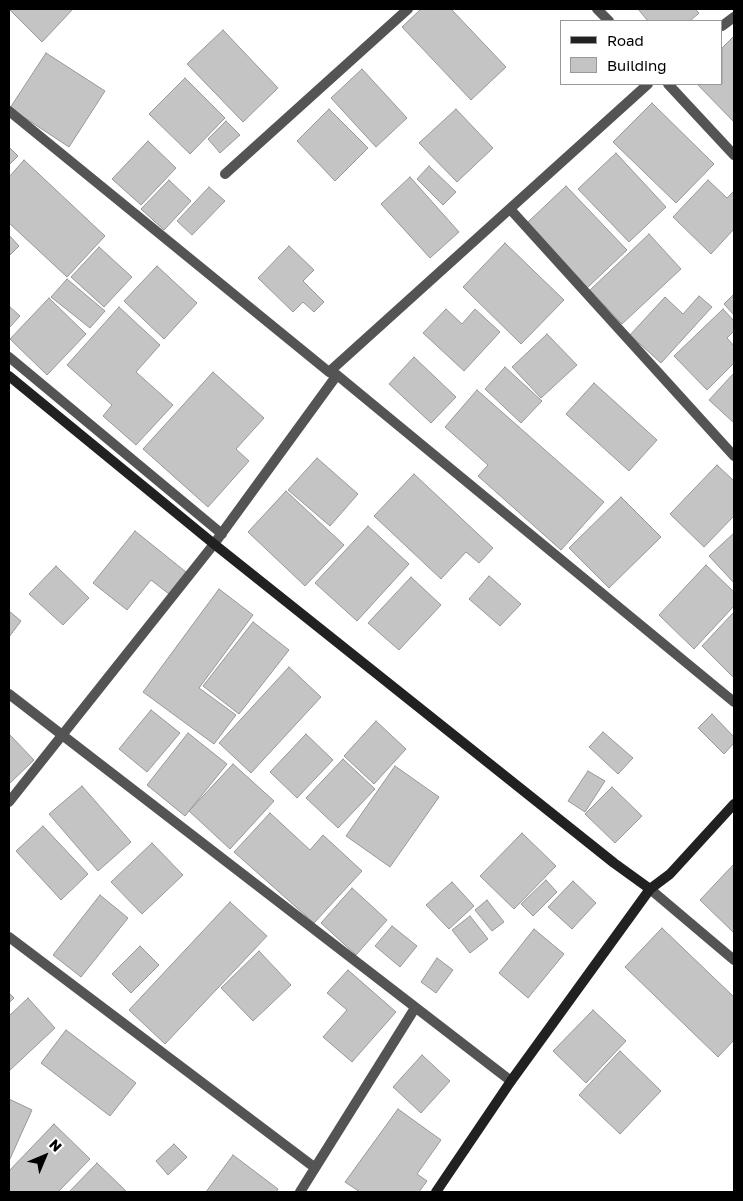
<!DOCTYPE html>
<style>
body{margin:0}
#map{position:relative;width:743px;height:1201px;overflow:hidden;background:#fff;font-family:"Golos Text",sans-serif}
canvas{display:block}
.frame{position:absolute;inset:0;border:10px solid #000;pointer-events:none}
.legend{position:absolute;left:560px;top:20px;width:162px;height:65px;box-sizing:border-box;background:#fff;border:1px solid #999;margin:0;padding:6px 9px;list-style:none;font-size:15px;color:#000}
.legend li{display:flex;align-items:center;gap:10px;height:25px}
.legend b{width:25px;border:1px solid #999}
.north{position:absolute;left:20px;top:1131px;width:50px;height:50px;-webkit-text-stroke:4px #fff;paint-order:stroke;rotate:45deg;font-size:14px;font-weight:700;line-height:20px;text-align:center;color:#000}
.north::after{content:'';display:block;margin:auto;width:18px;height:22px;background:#000;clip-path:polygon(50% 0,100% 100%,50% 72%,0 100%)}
</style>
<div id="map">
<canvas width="743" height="1201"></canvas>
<div class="frame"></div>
<ul class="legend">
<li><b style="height:6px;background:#212121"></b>Road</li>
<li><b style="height:14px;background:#c4c4c4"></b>Building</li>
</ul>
<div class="north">N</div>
</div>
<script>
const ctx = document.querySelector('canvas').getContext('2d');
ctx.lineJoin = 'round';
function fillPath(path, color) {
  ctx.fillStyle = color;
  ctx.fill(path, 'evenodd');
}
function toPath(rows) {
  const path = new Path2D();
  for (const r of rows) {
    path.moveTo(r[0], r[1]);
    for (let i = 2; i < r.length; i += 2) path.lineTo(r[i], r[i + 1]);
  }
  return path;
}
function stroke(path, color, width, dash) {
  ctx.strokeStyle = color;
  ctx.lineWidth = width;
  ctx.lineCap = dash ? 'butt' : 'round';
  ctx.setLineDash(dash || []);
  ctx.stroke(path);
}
const building = toPath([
 [9,9,73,9,42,42,9,9],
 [421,9,451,9,506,67,471,100,402,27,421,9],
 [638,9,695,9,699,13,690,21,648,21,638,9],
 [223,30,278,88,243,122,187,64,223,30],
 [734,36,734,122,697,84,722,84,722,48,734,36],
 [46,53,105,91,69,147,10,108,46,53],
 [362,69,407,118,376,147,331,98,362,69],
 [185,78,225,118,190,154,149,114,185,78],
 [652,103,714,164,676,203,613,142,652,103],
 [329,109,368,148,335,181,297,141,329,109],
 [456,109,493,148,457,182,419,143,456,109],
 [226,121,240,135,220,153,208,139,226,121],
 [148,141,176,168,141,205,112,179,148,141],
 [9,147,18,156,9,165,9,147],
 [616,153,666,207,629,242,578,189,616,153],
 [24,160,105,236,67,277,9,223,9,177,24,160],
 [429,166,456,192,443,205,417,179,429,166],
 [410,177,459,232,430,258,381,204,410,177],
 [169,180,191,201,164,230,141,209,169,180],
 [708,180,727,198,734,191,734,229,711,254,673,217,708,180],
 [566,186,627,250,587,288,527,223,566,186],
 [209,187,225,201,192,235,177,221,209,187],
 [649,234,681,269,622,324,590,290,649,234],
 [9,235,19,246,9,256,9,235],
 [505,243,564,300,521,344,463,287,505,243],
 [289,246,314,270,303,281,324,302,314,312,303,302,293,312,258,278,289,246],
 [99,247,132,277,104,307,71,277,99,247],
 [157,266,197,303,164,339,124,301,157,266],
 [67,279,105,311,90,328,51,297,67,279],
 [734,294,734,315,724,304,734,294],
 [699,296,712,307,661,363,630,335,665,297,683,314,699,296],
 [49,298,86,334,47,375,10,339,49,298],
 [9,306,20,316,9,328,9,306],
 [119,307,160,345,136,372,173,405,136,445,103,416,112,405,67,365,119,307],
 [446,309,462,324,475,309,500,332,464,371,423,333,446,309],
 [723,309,734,321,734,331,727,338,734,346,734,363,707,390,674,356,723,309],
 [547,334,577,365,541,398,512,367,547,334],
 [414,357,456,397,431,423,389,384,414,357],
 [505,367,542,401,521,423,485,389,505,367],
 [213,372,264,418,236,449,249,461,208,507,143,449,213,372],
 [734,373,734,423,709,400,734,373],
 [594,383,657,440,629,471,566,414,594,383],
 [477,390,604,502,561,550,478,476,488,465,445,427,477,390],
 [317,458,358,494,330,526,288,490,317,458],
 [717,465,734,481,734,516,704,547,670,514,717,465],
 [414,474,493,548,479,563,466,552,441,579,374,516,414,474],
 [286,491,344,545,305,586,248,532,286,491],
 [621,497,661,537,609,588,569,548,621,497],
 [368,526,409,564,357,621,315,583,368,526],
 [135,531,186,572,169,594,151,580,127,610,93,583,135,531],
 [734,533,734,583,709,556,734,533],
 [706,565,734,592,734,606,694,649,659,615,706,565],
 [56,566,89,598,63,625,29,594,56,566],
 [489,576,521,604,500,626,469,599,489,576],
 [411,577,441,605,399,650,368,623,411,577],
 [219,589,253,615,199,688,236,715,214,744,143,692,219,589],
 [9,611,21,621,9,637,9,611],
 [734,612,734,678,702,646,734,612],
 [253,622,289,650,239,714,203,686,253,622],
 [289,667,321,697,251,773,219,743,289,667],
 [151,710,180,733,147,772,119,749,151,710],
 [712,714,734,737,734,743,724,754,698,728,712,714],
 [376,721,406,749,374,784,344,756,376,721],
 [603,732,633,758,618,774,589,747,603,732],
 [188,733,227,764,185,816,147,785,188,733],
 [9,734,34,760,9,784,9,734],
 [306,734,333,760,297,798,270,772,306,734],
 [343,759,375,789,338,828,306,798,343,759],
 [233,764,274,801,230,849,189,811,233,764],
 [395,766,439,797,390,867,346,836,395,766],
 [588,771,605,781,585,812,568,801,588,771],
 [82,786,131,842,98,871,49,814,82,786],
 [612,787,642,816,615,843,585,814,612,787],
 [270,813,310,850,323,835,362,871,314,923,234,852,270,813],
 [43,826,88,874,61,900,16,851,43,826],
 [522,833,556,866,514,909,480,876,522,833],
 [152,843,183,875,142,914,111,882,152,843],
 [734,864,734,933,700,900,734,864],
 [546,880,557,892,533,916,521,904,546,880],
 [573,881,596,903,572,929,548,907,573,881],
 [452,882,474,906,449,929,426,905,452,882],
 [352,888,387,920,356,955,321,923,352,888],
 [100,895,128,918,81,977,53,955,100,895],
 [487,900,504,922,492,931,475,910,487,900],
 [230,902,267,936,165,1044,129,1010,230,902],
 [470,916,488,939,470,953,452,930,470,916],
 [392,926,417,946,400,967,375,946,392,926],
 [662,928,734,997,734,1040,718,1057,625,967,662,928],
 [534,929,564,954,528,998,499,973,534,929],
 [140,946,159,965,131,993,112,974,140,946],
 [259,951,291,985,253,1021,221,988,259,951],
 [437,958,453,970,436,993,421,982,437,958],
 [348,970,396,1012,352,1062,323,1037,347,1010,327,993,348,970],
 [9,993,14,998,9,1003,9,993],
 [28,998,55,1028,9,1071,9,1016,28,998],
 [593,1010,626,1041,586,1083,553,1051,593,1010],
 [66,1030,136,1083,110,1116,41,1063,66,1030],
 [620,1051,661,1091,620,1134,579,1095,620,1051],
 [422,1055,450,1081,421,1113,393,1087,422,1055],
 [9,1099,32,1110,9,1161,9,1099],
 [398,1109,441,1140,417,1174,427,1181,419,1192,360,1192,345,1182,398,1109],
 [54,1124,90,1159,58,1192,11,1192,9,1190,9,1171,54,1124],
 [174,1144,187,1157,168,1175,156,1161,174,1144],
 [233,1155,278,1189,276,1192,206,1192,233,1155],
 [97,1163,127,1192,69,1192,97,1163]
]);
fillPath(building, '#c4c4c4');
stroke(building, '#989898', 1);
stroke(toPath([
 [597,9,609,21],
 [722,26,734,17],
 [668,84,734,155],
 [9,111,329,372,337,375,214,544,9,802],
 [225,174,408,9],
 [510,209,734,456],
 [9,357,222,534],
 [329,372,648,84],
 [337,375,734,702],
 [9,694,511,1081],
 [650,889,734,960],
 [9,937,314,1167],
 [300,1192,415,1008]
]), '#545454', 10);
stroke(toPath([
 [9,376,214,544,614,863,650,889,670,874,734,804],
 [436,1192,511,1081,650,889]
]), '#212121', 10);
</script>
